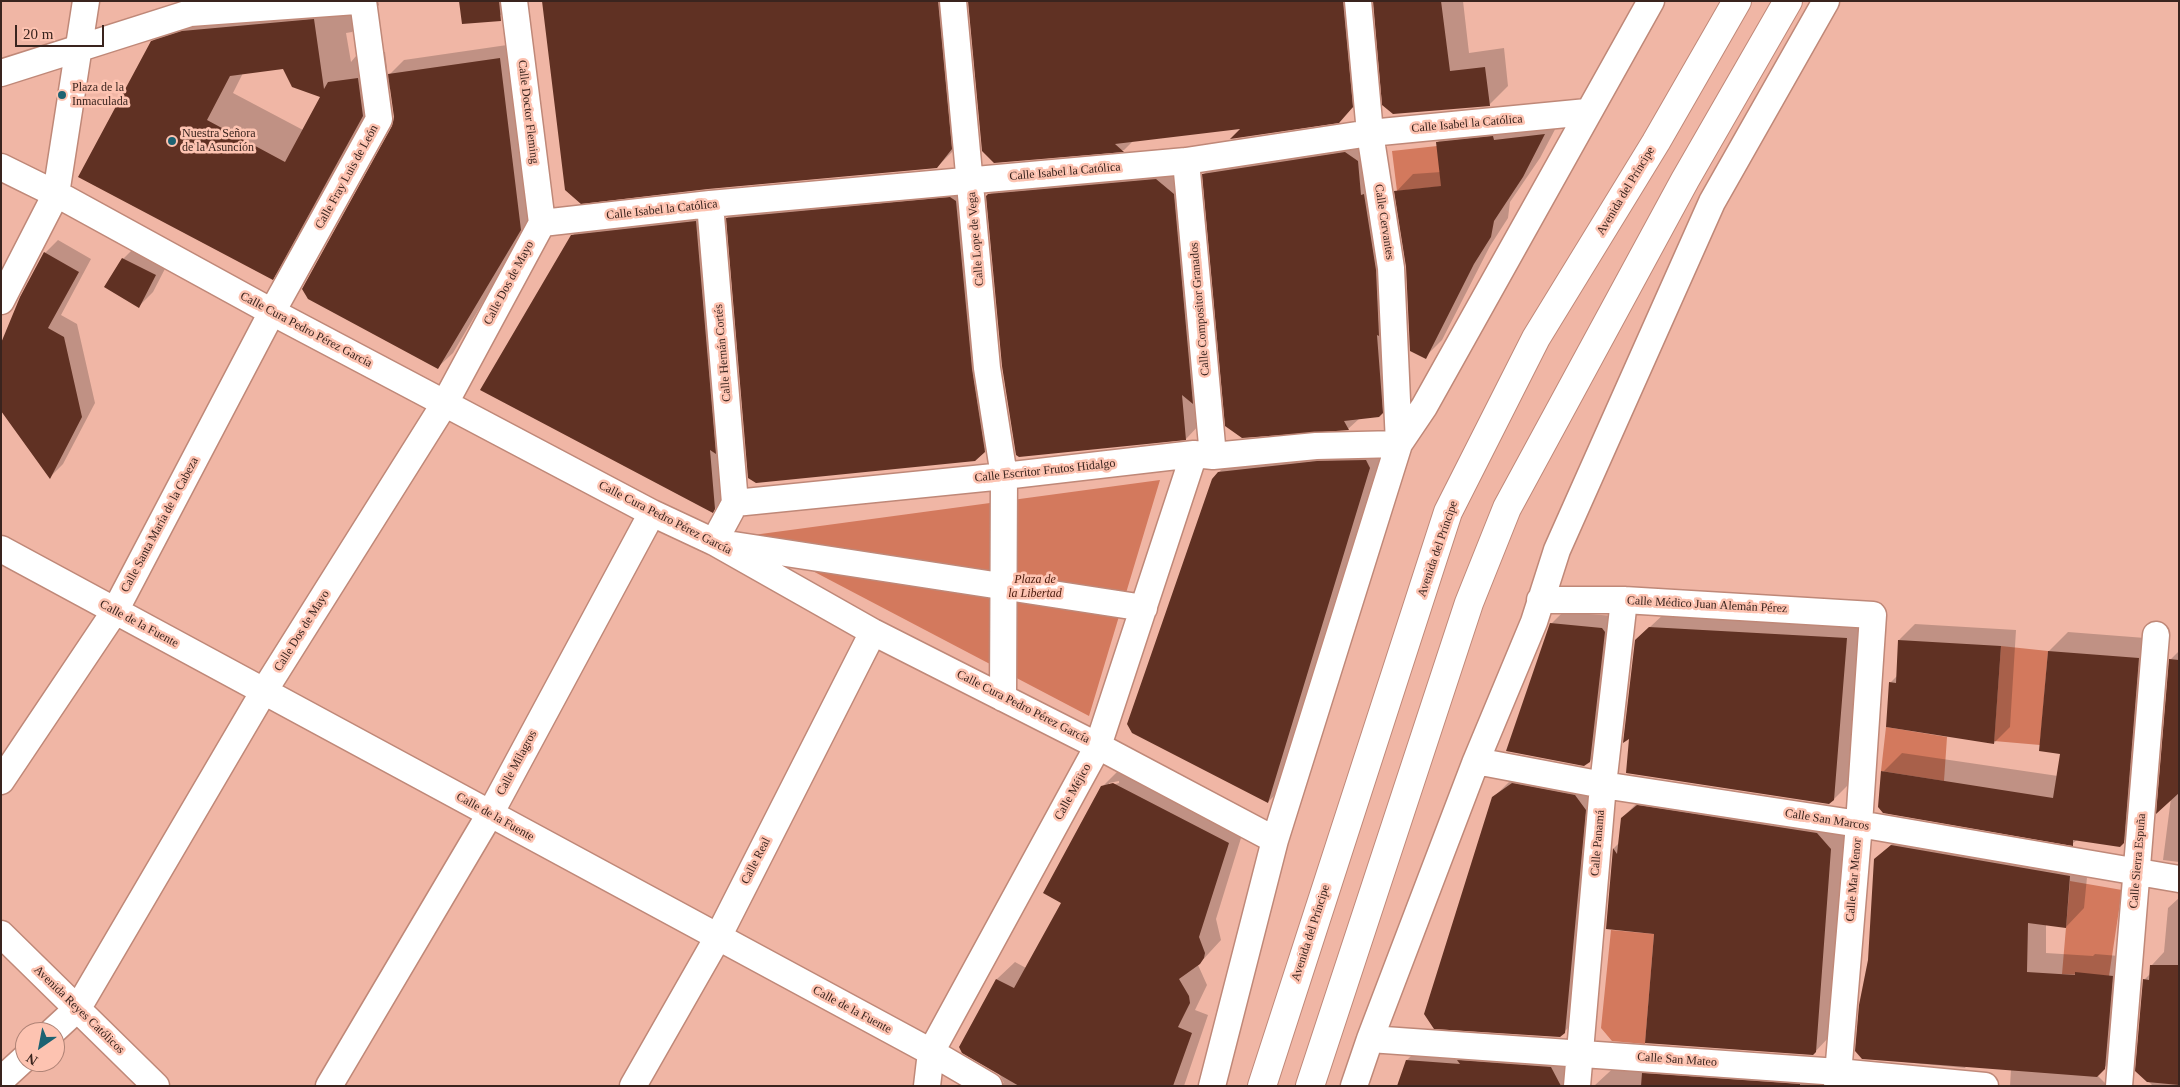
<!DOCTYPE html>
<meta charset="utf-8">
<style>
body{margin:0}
#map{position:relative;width:2180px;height:1087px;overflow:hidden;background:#f0b6a5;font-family:"Times New Roman",serif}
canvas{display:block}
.frame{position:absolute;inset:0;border:2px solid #3a241e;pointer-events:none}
.north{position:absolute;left:15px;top:1022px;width:50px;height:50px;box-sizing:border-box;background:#fdc3b1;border:1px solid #af8376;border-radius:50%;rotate:213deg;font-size:14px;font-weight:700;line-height:20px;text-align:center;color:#3a241e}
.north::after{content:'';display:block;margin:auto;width:18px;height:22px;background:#1c6272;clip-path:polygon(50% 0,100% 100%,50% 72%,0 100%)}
.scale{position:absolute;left:15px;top:25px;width:89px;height:22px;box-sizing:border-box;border:2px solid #3a241e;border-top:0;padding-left:6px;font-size:15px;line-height:18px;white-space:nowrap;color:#3a241e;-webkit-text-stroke:4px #fdc3b1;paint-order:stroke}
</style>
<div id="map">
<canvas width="2180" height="1087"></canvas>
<div class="frame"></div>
<div class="north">N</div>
<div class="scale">20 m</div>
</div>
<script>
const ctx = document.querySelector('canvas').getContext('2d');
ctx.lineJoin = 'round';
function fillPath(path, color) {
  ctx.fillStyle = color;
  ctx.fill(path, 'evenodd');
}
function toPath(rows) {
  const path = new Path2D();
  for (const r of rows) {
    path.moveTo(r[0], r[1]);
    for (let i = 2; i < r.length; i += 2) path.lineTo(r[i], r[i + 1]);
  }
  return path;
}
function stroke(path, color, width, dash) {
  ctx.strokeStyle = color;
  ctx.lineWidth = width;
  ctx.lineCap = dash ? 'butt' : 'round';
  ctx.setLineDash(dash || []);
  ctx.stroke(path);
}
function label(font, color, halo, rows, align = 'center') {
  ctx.font = font + ' "Times New Roman",serif';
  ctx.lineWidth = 5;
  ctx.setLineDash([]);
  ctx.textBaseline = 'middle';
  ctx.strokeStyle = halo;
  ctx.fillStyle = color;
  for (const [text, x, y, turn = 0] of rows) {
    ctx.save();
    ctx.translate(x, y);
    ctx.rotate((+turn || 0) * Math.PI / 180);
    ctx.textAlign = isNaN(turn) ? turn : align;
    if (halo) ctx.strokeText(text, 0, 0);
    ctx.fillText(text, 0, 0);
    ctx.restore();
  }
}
fillPath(toPath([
 [1437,146,1522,178,1397,191,1392,151],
 [1160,480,1089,716,746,536],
 [2001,646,2048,651,2040,745,1994,741],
 [1886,727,1947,737,1944,781,1881,771],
 [2070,881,2122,890,2109,976,2062,974],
 [1611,930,1654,934,1645,1044,1612,1041,1601,1028]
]), '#d3795d');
fillPath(toPath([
 [241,1,378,1,379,5,352,32,346,33,351,62,356,56,385,52,388,76,404,60,514,44,535,214,453,353,438,367,394,126,395,117,391,86,299,252,272,278,152,42,179,15],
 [284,67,322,96,303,130,233,93,243,73],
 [461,1,508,1,509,7,495,20],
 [542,1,958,1,956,148,937,167],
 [969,1,1363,1,1358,102,1339,121,1243,127,1134,140,1124,150,994,162],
 [1374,1,1463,1,1469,53,1504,48,1508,86,1489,105,1394,113],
 [1561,118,1540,158,1510,202,1508,218,1490,246,1442,340,1425,357,1407,267,1396,192,1413,174,1441,172,1438,142,1455,125],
 [1375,143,1396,398,1379,416,1360,418,1348,429,1242,437,1204,174,1221,157],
 [1172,164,1189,178,1201,423,1186,439,1019,456,989,195,1005,179],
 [965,184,999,436,984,451,727,218,742,204],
 [711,207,727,496,713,511,572,236,587,221],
 [58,240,91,259,61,315,77,324,95,403,63,464,50,477,45,253],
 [137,245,169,261,153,292,139,306,123,259],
 [1393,433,1295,775,1268,802,1219,472,1247,445],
 [1563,612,1614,616,1602,749,1590,761,1551,624],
 [1665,613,1862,623,1849,784,1834,799,1636,640],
 [1915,624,2016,630,2010,727,1994,743,1890,683,1898,675,1899,640],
 [2068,632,2158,639,2143,822,2119,846,2077,840,2072,844,1883,772,1902,753,2058,776,2061,753,2049,651],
 [2179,651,2179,862,2163,860,2171,798,2170,660],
 [1120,769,1245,825,1216,919,1221,940,1198,965,1207,985,1195,1010,1208,1015,1184,1086,960,1086,978,1070,1004,1083,998,1072,961,1047,997,979,1015,962,1026,968,1062,903,1102,787],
 [1119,781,1119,783,1109,786,1109,783],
 [1528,769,1590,780,1579,1017,1560,1036,1493,798,1509,782],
 [1637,803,1845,834,1830,1036,1813,1054,1656,933,1607,928,1614,848,1620,842,1622,818],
 [1895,841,2089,857,2084,908,2066,927,2046,924,2046,953,2093,956,2095,954,2131,957,2124,1048,2097,1075,2108,1086,2010,1086,2011,1069,1967,1065,1965,1068,1863,1058,1876,860],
 [2179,898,2179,1086,2153,1086,2137,1070,2144,980,2151,973,2152,965,2164,952,2168,908],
 [1422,1045,1566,1052,1585,1086,1399,1086,1407,1060],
 [1620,1062,1817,1070,1827,1086,1594,1086]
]), '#0003');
fillPath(toPath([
 [459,1,499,1,501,21,462,24],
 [542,1,938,1,952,149,937,168,708,189,581,204,565,190],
 [968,1,1343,1,1353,107,1339,123,1230,139,1240,129,1115,144,1124,152,994,163,982,151],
 [1373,1,1441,1,1450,71,1485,67,1490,106,1393,114,1382,105],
 [314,19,324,89,328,82,358,78,363,116,273,280,78,177,151,41,182,31],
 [283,69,292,87,320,97,285,162,207,120,230,76],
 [500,58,521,230,438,369,308,299,302,289,392,126,394,117,388,74],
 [1545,134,1523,177,1494,221,1491,237,1474,264,1426,359,1410,351,1406,267,1394,191,1441,186,1436,142,1493,136,1494,140],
 [1345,152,1358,161,1361,195,1364,194,1376,270,1379,336,1377,335,1383,413,1379,417,1344,421,1349,430,1242,438,1225,426,1202,174],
 [1156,179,1174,194,1193,404,1182,395,1186,440,1019,457,1016,455,1002,366,986,196,988,194],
 [950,197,956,201,972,369,985,452,975,461,756,483,748,478,726,218],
 [696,221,716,454,710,450,715,509,713,513,480,390,571,235],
 [44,252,79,272,48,328,64,337,82,417,50,479,1,411,1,343,20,297],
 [122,258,156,275,139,308,104,287],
 [1366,460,1370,468,1268,803,1132,733,1127,724,1212,479,1218,472,1317,461],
 [1550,623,1602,628,1605,632,1590,762,1584,766,1506,751],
 [1649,627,1847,638,1834,800,1829,804,1626,773,1629,739,1623,743,1635,640],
 [1898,640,2001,646,1994,744,1886,727,1889,682,1896,683],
 [2048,651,2139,658,2124,843,2120,847,2073,840,2073,846,1883,813,1878,807,1881,771,2053,798,2060,754,2039,751],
 [2169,659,2179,660,2179,793,2156,814],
 [1113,783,1229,843,1199,937,1205,953,1204,958,1200,964,1179,979,1189,996,1190,1003,1178,1027,1192,1033,1173,1086,1019,1086,962,1053,959,1047,996,979,1014,988,1061,903,1043,893,1101,786],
 [1512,783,1575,795,1586,810,1565,1033,1560,1037,1434,1029,1424,1014,1492,797],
 [1637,805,1817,833,1831,849,1816,1052,1813,1055,1645,1043,1654,934,1606,929,1613,848,1617,854,1621,818],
 [1891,845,2070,876,2066,928,2028,923,2027,972,2075,975,2075,972,2113,976,2105,1069,2097,1077,1862,1059,1855,1051,1859,1005,1868,960,1874,859],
 [2150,965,2179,965,2179,1085,2147,1082,2135,1071,2143,979,2149,980],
 [1406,1060,1460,1064,1457,1060,1551,1067,1561,1086,1397,1086],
 [1642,1073,1800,1084,1800,1086,1641,1086]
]), '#603123');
const street = toPath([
 [514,1,542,223],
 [953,1,987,368,1004,476,1003,698],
 [1,73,190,13,356,1],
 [1186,161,1213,456],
 [1,167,66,199,272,312,652,513,714,542,873,632,1098,746,1275,840],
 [710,204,735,503],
 [542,223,710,204,1186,161,1370,133,1587,112],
 [1,301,56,194,86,1],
 [1,549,931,1052,989,1086],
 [1540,600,1624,600,1873,615,1859,824,1837,1086],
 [1144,608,714,542,735,503,1004,476,1194,454,1213,456,1316,446,1399,444,1391,268,1370,133,1358,1],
 [1476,761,1603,785,1859,824,2179,879],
 [1,781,115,611,272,312,379,119,363,1],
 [1,934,156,1086],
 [52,1032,78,1008,264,691,445,403,542,223],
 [1370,1039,1838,1072,1985,1086],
 [1,1080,25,1058],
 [329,1086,490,814,652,513],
 [633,1086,718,937,873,632],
 [927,1086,931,1052,1098,746,1194,454],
 [1212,1086,1275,840,1399,444,1424,407,1651,1],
 [1354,1086,1370,1039,1476,761,1534,622,1557,550,1712,202,1826,1],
 [1577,1086,1603,785,1624,600],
 [2119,1086,2156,635]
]);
const primary = toPath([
 [1262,1086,1448,512,1536,338,1656,142,1737,1],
 [1310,1086,1469,603,1507,508,1685,180,1788,1]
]);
stroke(street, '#bf8878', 29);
stroke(primary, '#bf8878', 30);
stroke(street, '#fff', 26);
stroke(primary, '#fff', 28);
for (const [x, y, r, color] of [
 [62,95,5,"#1c6272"],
 [172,141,5,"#1c6272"]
]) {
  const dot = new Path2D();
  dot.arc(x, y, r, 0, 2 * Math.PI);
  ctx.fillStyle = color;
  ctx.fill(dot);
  stroke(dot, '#fdc3b1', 2);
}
label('12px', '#3a241e', '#fdc3b1', [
 ["Plaza de la",72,88],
 ["Inmaculada",72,102],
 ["Nuestra Señora",182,134],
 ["de la Asunción",182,148]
], 'left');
label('12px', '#3a241e', '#fdc3b1', [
 ["Calle Doctor Fleming",528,112,83],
 ["Calle Isabel la Católica",1467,124,-5],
 ["Calle Isabel la Católica",1065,172,-5],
 ["Calle Fray Luis de León",347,177,-61],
 ["Avenida del Príncipe",1626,191,-59],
 ["Calle Isabel la Católica",662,210,-6],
 ["Calle Cervantes",1384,222,81],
 ["Calle Lope de Vega",976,239,-95],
 ["Calle Dos de Mayo",509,283,-62],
 ["Calle Compositor Granados",1200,309,-95],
 ["Calle Cura Pedro Pérez García",306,330,28],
 ["Calle Hernán Cortés",723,353,-95],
 ["Calle Escritor Frutos Hidalgo",1045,471,-6],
 ["Calle Cura Pedro Pérez García",665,518,27],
 ["Calle Santa María de la Cabeza",160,525,-62],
 ["Avenida del Príncipe",1438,549,-71],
 ["Calle Médico Juan Alemán Pérez",1707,605,3],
 ["Calle de la Fuente",139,624,28],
 ["Calle Dos de Mayo",302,631,-58],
 ["Calle Cura Pedro Pérez García",1023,707,27],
 ["Calle Milagros",517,763,-62],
 ["Calle Méjico",1073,792,-61],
 ["Calle de la Fuente",495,817,29],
 ["Calle San Marcos",1827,820,9],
 ["Calle Panamá",1598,843,-85],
 ["Calle Real",756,861,-63],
 ["Calle Sierra Espuña",2138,861,-85],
 ["Calle Mar Menor",1854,880,-85],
 ["Avenida del Príncipe",1311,933,-72],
 ["Avenida Reyes Católicos",79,1010,44],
 ["Calle de la Fuente",852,1010,28],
 ["Calle San Mateo",1677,1060,4]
]);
label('italic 12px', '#4a1b0d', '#fdc3b1', [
 ["Plaza de",1035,580],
 ["la Libertad",1035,594]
]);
</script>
